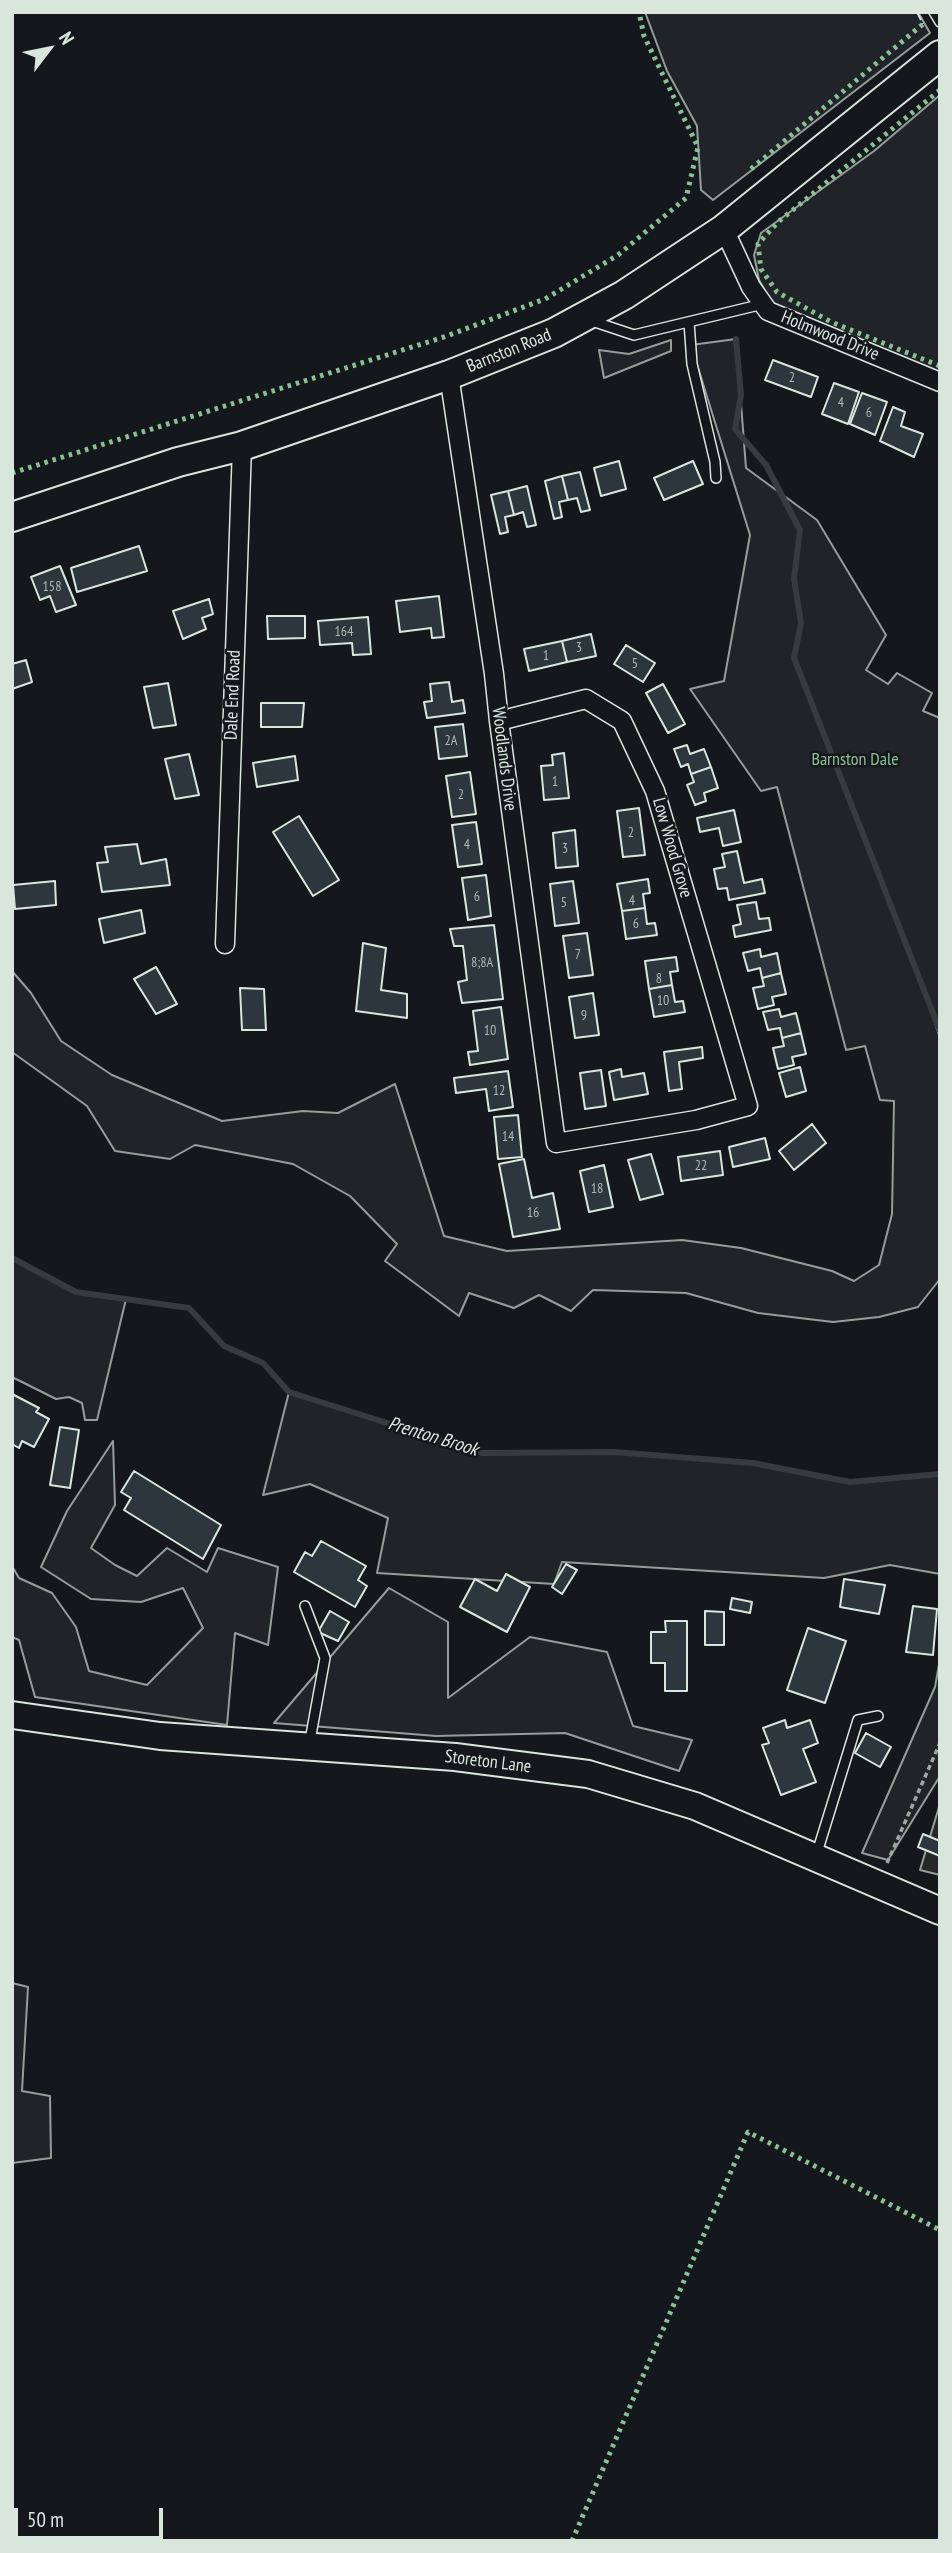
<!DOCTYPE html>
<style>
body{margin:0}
#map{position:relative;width:952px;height:2553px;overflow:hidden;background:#14181c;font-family:"PT Sans Narrow",sans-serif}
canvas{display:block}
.frame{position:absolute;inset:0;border:14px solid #d8e6dc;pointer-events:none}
.north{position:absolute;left:14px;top:14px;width:70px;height:70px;-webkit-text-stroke:5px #14181c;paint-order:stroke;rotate:58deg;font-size:19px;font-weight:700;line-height:28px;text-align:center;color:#d8e6dc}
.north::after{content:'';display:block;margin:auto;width:24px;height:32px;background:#d8e6dc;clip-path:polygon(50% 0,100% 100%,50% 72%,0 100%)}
.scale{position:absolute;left:14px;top:2508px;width:149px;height:32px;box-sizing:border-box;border:4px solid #d8e6dc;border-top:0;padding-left:9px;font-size:21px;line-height:24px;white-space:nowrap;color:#d8e6dc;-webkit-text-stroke:5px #14181c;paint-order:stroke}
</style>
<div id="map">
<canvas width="952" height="2553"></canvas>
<div class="frame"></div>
<div class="north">N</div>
<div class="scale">50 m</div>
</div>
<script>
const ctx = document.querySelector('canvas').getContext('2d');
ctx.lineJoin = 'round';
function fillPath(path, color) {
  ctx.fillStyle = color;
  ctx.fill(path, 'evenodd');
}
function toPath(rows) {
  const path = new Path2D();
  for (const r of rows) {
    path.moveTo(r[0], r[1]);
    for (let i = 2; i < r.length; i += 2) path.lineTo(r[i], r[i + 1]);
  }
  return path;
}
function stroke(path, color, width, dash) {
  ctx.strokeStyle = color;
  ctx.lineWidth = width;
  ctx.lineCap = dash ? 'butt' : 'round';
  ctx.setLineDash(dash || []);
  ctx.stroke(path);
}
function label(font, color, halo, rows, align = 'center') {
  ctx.font = font + ' "PT Sans Narrow",sans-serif';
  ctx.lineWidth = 5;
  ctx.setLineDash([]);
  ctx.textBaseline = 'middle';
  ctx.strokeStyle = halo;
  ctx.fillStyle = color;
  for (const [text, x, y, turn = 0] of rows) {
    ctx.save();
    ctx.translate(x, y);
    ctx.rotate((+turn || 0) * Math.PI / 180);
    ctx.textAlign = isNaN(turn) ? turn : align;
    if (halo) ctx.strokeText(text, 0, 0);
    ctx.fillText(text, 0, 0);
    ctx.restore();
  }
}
const green = toPath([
 [645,12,918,12,930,33,713,200,701,190,697,126,667,71,645,12],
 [940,95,940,373,778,313,759,280,754,255,761,233,874,151,940,95],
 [736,339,746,468,817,520,886,635,866,670,888,684,897,673,932,693,923,711,940,718,940,1031,930,1008,940,1038,940,1279,918,1307,879,1317,833,1322,758,1313,686,1293,593,1290,571,1311,539,1295,514,1308,469,1293,459,1316,385,1261,397,1244,350,1196,293,1164,195,1145,170,1159,115,1151,87,1106,12,1052,12,971,31,993,61,1041,112,1075,222,1121,303,1111,338,1113,395,1084,444,1236,507,1251,682,1240,741,1248,832,1271,854,1281,879,1265,892,1214,894,1101,880,1100,865,1046,846,1050,777,787,761,791,690,689,724,681,750,535,691,345,736,339],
 [671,340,671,351,604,378,599,350,629,354,671,340],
 [12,1258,76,1292,126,1299,97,1420,85,1420,82,1403,69,1397,56,1399,12,1377,12,1258],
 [289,1392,482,1453,614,1452,753,1463,850,1482,940,1474,940,1574,890,1565,824,1578,562,1562,554,1584,377,1573,388,1518,310,1484,263,1495,289,1392],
 [113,1441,115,1505,91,1548,115,1565,137,1576,167,1548,207,1572,218,1548,278,1567,268,1645,235,1633,227,1725,35,1697,19,1640,12,1637,12,1566,19,1578,52,1593,76,1627,89,1671,147,1685,203,1628,183,1588,141,1602,91,1599,41,1567,67,1511,113,1441],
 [389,1588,448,1622,448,1698,530,1637,607,1652,633,1726,692,1740,679,1771,565,1733,436,1736,274,1723,389,1588],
 [940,1659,940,1776,888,1860,862,1853,935,1687,940,1659],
 [12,1983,28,1987,22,2091,50,2096,51,2158,12,2163,12,1983]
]);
fillPath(green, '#202428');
stroke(green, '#939e99', 2);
const parking = toPath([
 [939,1807,940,1808,940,1875,920,1870,939,1807]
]);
fillPath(parking, '#24282b');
stroke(parking, '#939e99', 2);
stroke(toPath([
 [736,339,741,395,735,429,766,465,800,530,794,579,801,623,794,658,940,1031],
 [12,1258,76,1292,189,1308,224,1346,263,1363,289,1392,482,1453,614,1452,753,1463,850,1482,940,1474]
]), '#363b3e', 6);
const building = toPath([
 [773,360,818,377,811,397,765,380,773,360],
 [834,383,859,392,848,424,822,414,834,383],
 [862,393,887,402,875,435,850,424,862,393],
 [893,407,905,412,901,426,923,434,914,457,880,441,893,407],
 [619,461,626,489,601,496,594,468,619,461],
 [693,461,703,484,664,500,654,478,693,461],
 [580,472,590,510,581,512,577,498,568,500,562,476,580,472],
 [562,476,568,500,559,502,562,517,554,519,545,481,562,476],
 [527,486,536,525,527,527,523,512,514,515,508,491,527,486],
 [508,491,514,515,505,517,508,532,500,534,491,495,508,491],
 [139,546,147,571,77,592,71,568,139,546],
 [60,566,76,605,56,612,50,596,40,600,31,577,60,566],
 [439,596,444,637,432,638,431,628,400,632,396,601,439,596],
 [209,599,213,614,202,618,206,629,183,639,173,611,209,599],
 [267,616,305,616,305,638,268,639,267,616],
 [368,617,371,654,353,655,352,643,320,645,318,621,368,617],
 [591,634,596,656,567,662,562,641,591,634],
 [562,641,567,662,529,671,524,649,562,641],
 [626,645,655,663,643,682,614,664,626,645],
 [26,660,32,682,12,689,12,664,26,660],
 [449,682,452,702,463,700,465,713,427,718,424,702,432,701,430,684,449,682],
 [168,683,176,725,153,728,144,687,168,683],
 [663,684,685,724,668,733,646,693,663,684],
 [261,703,304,703,302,727,261,727,261,703],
 [463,724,467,756,439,759,435,727,463,724],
 [687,745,690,754,704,749,711,767,691,774,688,764,681,767,674,749,687,745],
 [564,753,569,798,544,800,541,766,553,765,552,755,564,753],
 [189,754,199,795,175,799,165,759,189,754],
 [295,756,298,780,257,787,253,763,295,756],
 [711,767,718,788,704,793,706,801,695,805,687,785,694,782,691,774,711,767],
 [470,772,476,814,452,817,446,776,470,772],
 [639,808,645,855,623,857,617,811,639,808],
 [734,810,741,842,723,846,719,828,700,832,697,818,734,810],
 [299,816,339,880,313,896,273,832,299,816],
 [476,822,482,864,458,867,452,825,476,822],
 [575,830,578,866,556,868,553,833,575,830],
 [137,844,141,864,166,859,170,885,102,892,97,863,108,862,105,847,137,844],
 [737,851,744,883,762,879,765,893,729,900,727,888,718,889,714,869,725,867,722,854,737,851],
 [486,875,491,916,468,920,462,878,486,875],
 [648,879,650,893,643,894,645,908,622,911,617,884,648,879],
 [55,881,56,905,15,909,13,885,55,881],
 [573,881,579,923,555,926,550,884,573,881],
 [756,902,759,919,769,918,771,930,735,937,733,926,741,924,737,905,756,902],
 [645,908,647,924,655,923,657,935,626,939,622,911,645,908],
 [141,910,145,933,104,943,99,919,141,910],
 [494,925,503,999,462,1003,458,982,467,980,463,946,454,946,450,929,494,925],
 [587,933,593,975,569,978,563,936,587,933],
 [363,943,386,948,381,990,407,994,407,1018,356,1011,363,943],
 [760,949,761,957,777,953,781,973,762,978,760,968,748,971,743,953,760,949],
 [676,957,678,971,670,972,672,985,649,989,645,961,676,957],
 [156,967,177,1004,156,1014,134,979,156,967],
 [781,973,786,994,772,997,774,1005,758,1009,753,988,764,986,762,978,781,973],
 [672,985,675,1002,683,1001,685,1012,654,1017,649,989,672,985],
 [240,988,264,989,266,1030,242,1030,240,988],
 [593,993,599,1035,575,1038,569,997,593,993],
 [501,1007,508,1059,470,1065,468,1052,478,1051,473,1011,501,1007],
 [779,1009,781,1017,796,1013,801,1033,782,1038,780,1028,768,1030,763,1012,779,1009],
 [801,1033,806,1054,792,1057,794,1065,778,1069,773,1048,784,1046,782,1038,801,1033],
 [702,1047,703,1058,679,1062,682,1089,669,1091,664,1052,702,1047],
 [800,1067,806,1091,786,1097,779,1073,800,1067],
 [621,1069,622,1077,644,1073,648,1094,614,1100,609,1072,621,1069],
 [601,1070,606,1106,585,1109,580,1073,601,1070],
 [508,1071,513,1107,489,1111,486,1089,456,1093,454,1078,508,1071],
 [518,1115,522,1157,498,1159,494,1117,518,1115],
 [812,1124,826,1143,794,1170,779,1151,812,1124],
 [765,1138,770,1159,733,1167,729,1147,765,1138],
 [720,1151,723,1175,681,1181,678,1157,720,1151],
 [651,1154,663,1194,640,1200,628,1160,651,1154],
 [524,1159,532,1198,553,1193,560,1229,513,1237,499,1164,524,1159],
 [604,1165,613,1207,589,1212,580,1171,604,1165],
 [12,1394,39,1408,36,1412,49,1419,34,1447,22,1441,19,1448,12,1444,12,1394],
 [60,1427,79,1430,70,1488,50,1485,60,1427],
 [134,1471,221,1525,203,1559,124,1510,131,1498,121,1492,134,1471],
 [321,1541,366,1566,358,1580,367,1586,355,1607,294,1572,305,1552,312,1556,321,1541],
 [566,1564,577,1570,562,1594,552,1587,566,1564],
 [506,1574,530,1587,507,1632,460,1607,475,1579,497,1591,506,1574],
 [844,1579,885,1585,879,1614,840,1607,844,1579],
 [732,1598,752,1602,750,1613,730,1609,732,1598],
 [913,1606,937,1609,933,1655,906,1652,913,1606],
 [330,1611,349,1622,338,1641,318,1632,330,1611],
 [705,1611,724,1612,724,1645,705,1645,705,1611],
 [665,1621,687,1621,687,1691,665,1691,665,1663,651,1663,651,1632,666,1632,665,1621],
 [808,1628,846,1641,825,1703,787,1690,808,1628],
 [785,1720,787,1728,810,1720,818,1743,803,1749,816,1782,781,1795,762,1745,769,1743,763,1728,785,1720],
 [866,1733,891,1747,880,1767,855,1753,866,1733],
 [923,1834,940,1841,940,1856,918,1847,923,1834]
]);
fillPath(building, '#2c363c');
stroke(building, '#d8e6dc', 2);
const lane = toPath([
 [934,12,940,22],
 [589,320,634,335,763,304],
 [689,322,692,364,715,462,716,478],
 [305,1606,325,1658,309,1746],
 [816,1856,858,1720,878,1716]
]);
const street = toPath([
 [724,229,751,287,768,311,940,382],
 [449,375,494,674,499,721,556,1143,696,1120,748,1106,655,791,622,721,586,699,499,721],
 [225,944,242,446]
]);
const secondary = toPath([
 [12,1715,160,1736,455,1757,588,1774,695,1806,940,1911]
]);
const primary = toPath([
 [12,517,178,462,242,446,449,375,554,333,624,295,724,229,940,55]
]);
stroke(lane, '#d8e6dc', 12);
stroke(street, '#d8e6dc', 21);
stroke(secondary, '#d8e6dc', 30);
stroke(primary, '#d8e6dc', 32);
stroke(toPath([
 [887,1863,940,1743]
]), '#9da8a2', 3.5, [5, 3.5]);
stroke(lane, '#14181c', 9);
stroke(street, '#14181c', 18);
stroke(secondary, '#14181c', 26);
stroke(primary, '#14181c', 28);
stroke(toPath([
 [940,90,778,222,758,244,761,269,777,292,831,322,940,366],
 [751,169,923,24],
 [12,473,444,337,545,299,618,255,686,198,698,147,644,36,639,12],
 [572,2541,748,2132,940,2230]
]), '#8ac095', 5, [3.5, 5]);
stroke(toPath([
 [917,12,923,24]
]), '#d8e6dc', 2, [9, 3.5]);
label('14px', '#adbab4', null, [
 ["2",792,378],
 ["4",841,403],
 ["6",869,413],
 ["158",52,587],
 ["164",344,632],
 ["3",579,648],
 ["1",546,656],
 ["5",635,664],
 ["2A",451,741],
 ["1",555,782],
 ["2",461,795],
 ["2",631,833],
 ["4",467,845],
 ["3",565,849],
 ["6",477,897],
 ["4",632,901],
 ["5",564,903],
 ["6",636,924],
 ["7",578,955],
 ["8;8A",482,963],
 ["8",659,979],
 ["10",663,1001],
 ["9",584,1016],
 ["10",490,1031],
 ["12",499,1091],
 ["14",508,1137],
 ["22",701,1166],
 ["18",597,1189],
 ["16",533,1213]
]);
label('18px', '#d8e6dc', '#14181c', [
 ["Holmwood Drive",830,336,22],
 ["Barnston Road",509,351,-22],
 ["Dale End Road",233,695,-88],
 ["Woodlands Drive",504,759,83],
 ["Low Wood Grove",672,848,74],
 ["Storeton Lane",488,1762,7]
]);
label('18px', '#8ac095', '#14181c', [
 ["Barnston Dale",855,760]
]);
label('italic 19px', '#d8e6dc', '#14181c', [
 ["Prenton Brook",433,1437,17]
]);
</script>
